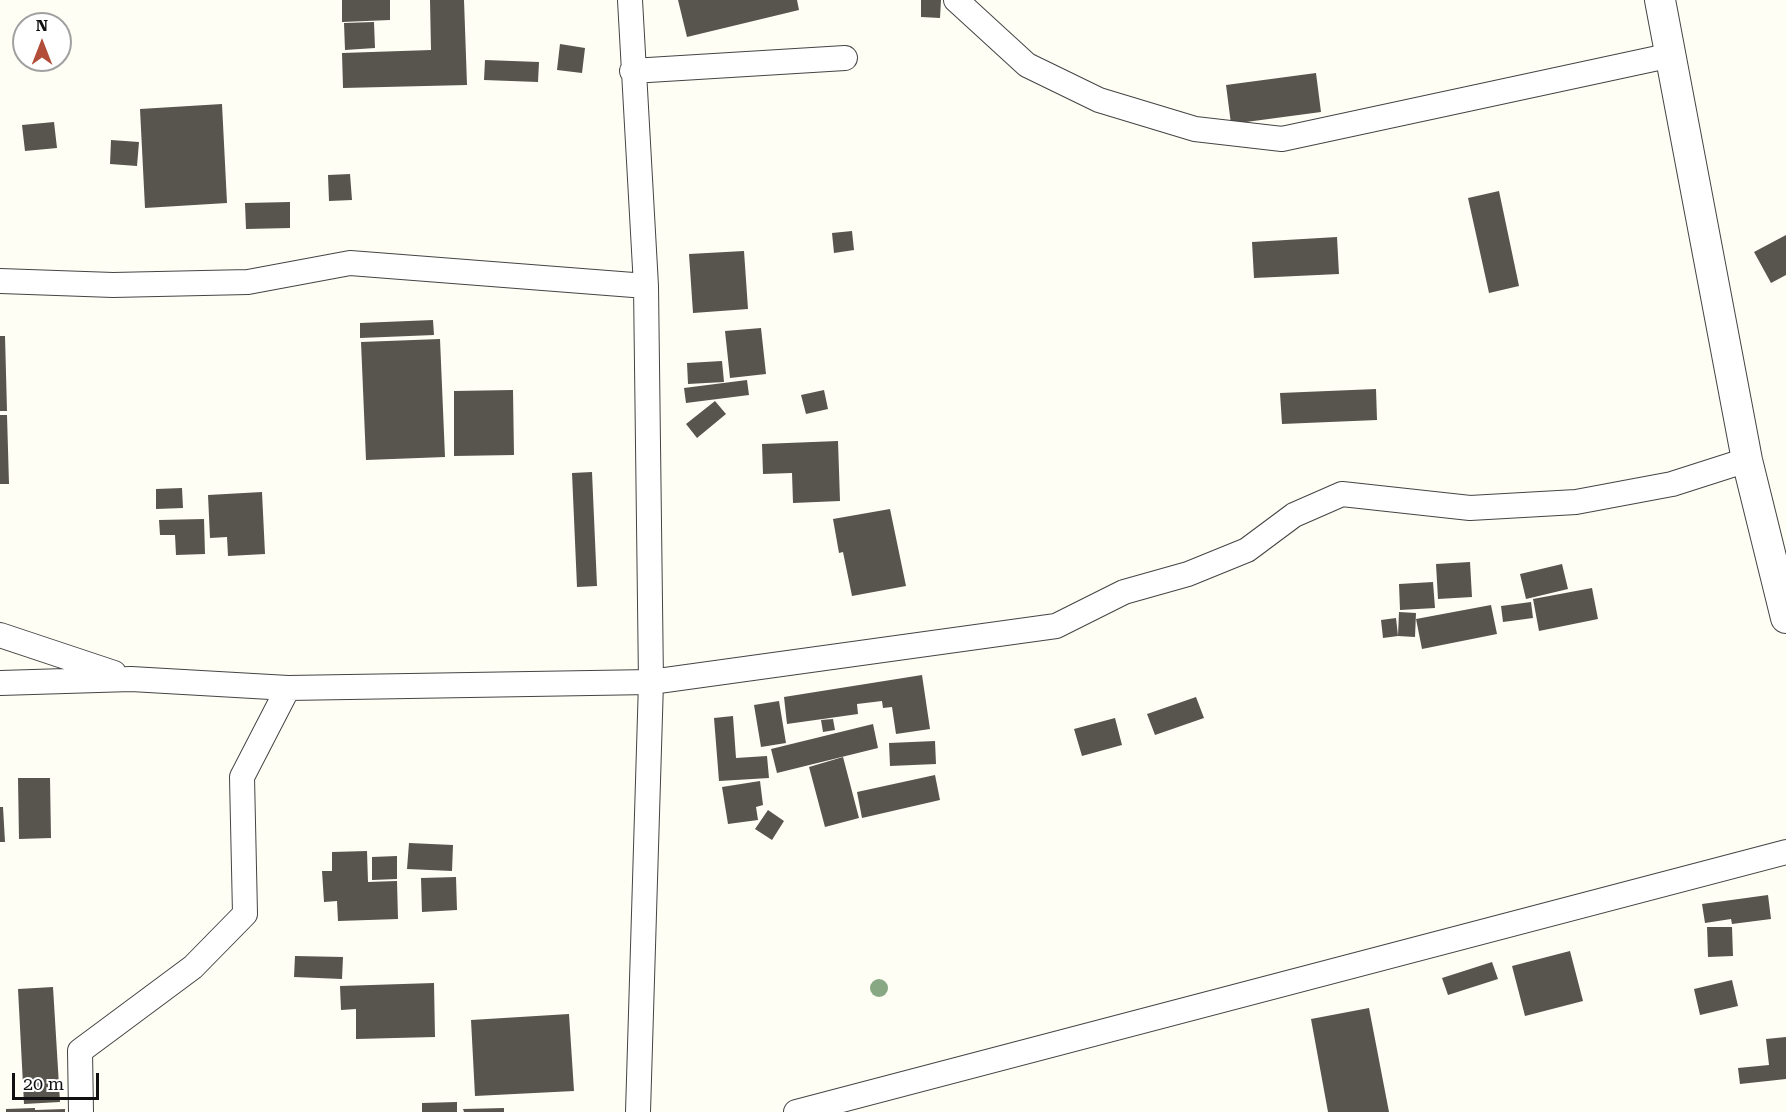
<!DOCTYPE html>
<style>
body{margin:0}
#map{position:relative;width:1786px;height:1112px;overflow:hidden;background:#fefef5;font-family:"Roboto Serif",serif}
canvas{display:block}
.north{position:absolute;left:12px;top:12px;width:60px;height:60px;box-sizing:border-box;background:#fff;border:2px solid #a0a0a0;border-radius:50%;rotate:0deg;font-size:16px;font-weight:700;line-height:24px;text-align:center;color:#111}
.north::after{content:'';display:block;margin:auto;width:21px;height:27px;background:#b14d38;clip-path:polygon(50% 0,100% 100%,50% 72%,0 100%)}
.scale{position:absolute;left:12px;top:1073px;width:87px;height:27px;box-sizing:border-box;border:3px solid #111;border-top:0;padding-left:8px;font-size:18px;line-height:21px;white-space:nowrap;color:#111;-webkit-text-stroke:4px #fff;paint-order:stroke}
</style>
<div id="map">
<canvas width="1786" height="1112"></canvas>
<div class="north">N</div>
<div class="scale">20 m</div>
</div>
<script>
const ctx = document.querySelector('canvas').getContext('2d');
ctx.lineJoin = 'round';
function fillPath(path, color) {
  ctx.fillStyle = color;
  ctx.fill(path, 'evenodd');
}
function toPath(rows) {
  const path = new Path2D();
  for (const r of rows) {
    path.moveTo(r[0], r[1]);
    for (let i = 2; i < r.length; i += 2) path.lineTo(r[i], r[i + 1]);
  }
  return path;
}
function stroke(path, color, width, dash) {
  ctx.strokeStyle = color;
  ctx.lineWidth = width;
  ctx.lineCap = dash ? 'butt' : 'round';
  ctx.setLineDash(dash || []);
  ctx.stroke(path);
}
fillPath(toPath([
 [342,0,390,0,390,20,342,22],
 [430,0,464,0,467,85,343,88,342,53,431,50],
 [678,0,797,0,799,10,687,37],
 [921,0,941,0,940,18,921,17],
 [374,22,375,48,345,50,344,23],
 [560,44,585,48,582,73,557,70],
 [485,60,539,62,538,82,484,80],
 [1316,73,1321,112,1231,124,1226,85],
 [222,104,227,203,145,208,140,109],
 [54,122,57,148,25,151,22,125],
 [111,140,139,142,137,166,110,164],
 [350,174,352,200,329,201,328,175],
 [1499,191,1519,286,1489,293,1468,198],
 [290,202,290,228,246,229,245,203],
 [852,231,854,250,834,253,832,233],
 [1786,235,1786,275,1771,283,1754,252],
 [1337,237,1339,274,1254,278,1252,242],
 [744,251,748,309,693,313,689,254],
 [433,320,434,335,360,338,360,323],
 [761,328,766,374,730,378,725,331],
 [0,336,5,336,7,411,0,411],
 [440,339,445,457,366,460,361,342],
 [722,361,724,382,688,384,687,363],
 [747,380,749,395,686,403,684,388],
 [1376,389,1377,420,1282,424,1280,393],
 [513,390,514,455,454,456,454,391],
 [824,390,828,409,806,414,801,395],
 [715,401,726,414,697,438,686,424],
 [0,415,7,415,9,484,0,484],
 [838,441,840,501,793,503,792,473,763,474,762,444],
 [592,472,597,586,577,587,572,473],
 [182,488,183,508,156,509,156,489],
 [262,492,265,554,228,556,227,537,210,538,208,495],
 [890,509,906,586,852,596,843,552,839,553,833,519],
 [204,519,205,554,176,555,175,535,160,535,159,520],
 [1470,562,1472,597,1438,599,1436,564],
 [1562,564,1568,589,1526,599,1520,574],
 [1433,582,1435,608,1400,610,1399,584],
 [1592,588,1598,619,1539,631,1533,599],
 [1531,602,1533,618,1503,622,1501,606],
 [1491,605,1497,634,1422,649,1416,619],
 [1399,612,1416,613,1415,637,1398,636],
 [1396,618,1398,636,1383,638,1381,620],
 [922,675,930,729,896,734,892,707,883,708,882,701,857,704,858,714,787,724,784,697],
 [1196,697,1204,718,1155,735,1147,714],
 [779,701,786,743,761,747,754,705],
 [733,716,736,758,767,756,769,778,719,781,714,718],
 [1115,718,1122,745,1082,756,1074,729],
 [833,719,835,730,823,732,821,720],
 [873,724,878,748,777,773,771,749],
 [935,741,936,764,890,766,889,743],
 [843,757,859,818,825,827,809,767],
 [935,775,940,800,862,818,857,792],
 [18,778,50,778,51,838,19,839],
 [760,781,763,805,756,807,758,820,728,824,722,787],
 [0,807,3,807,5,842,0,842],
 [768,810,784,821,772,840,755,829],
 [409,843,453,845,452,871,407,869],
 [367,851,368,882,397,881,398,919,338,921,337,901,324,902,322,871,332,871,332,852],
 [397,856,397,879,372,880,372,857],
 [456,877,457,910,422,912,421,878],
 [1768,895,1771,919,1732,924,1731,919,1705,923,1702,904],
 [1707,927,1732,927,1733,956,1708,957],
 [1570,951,1583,1001,1525,1016,1512,966],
 [295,956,343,957,342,979,294,977],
 [1492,962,1498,979,1448,995,1442,978],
 [1732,980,1738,1006,1700,1015,1694,989],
 [434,983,435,1037,356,1039,356,1009,341,1010,340,986],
 [53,987,60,1102,24,1104,18,989],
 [1369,1008,1389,1112,1328,1112,1311,1019],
 [569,1014,574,1091,475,1096,471,1020],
 [1786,1037,1786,1079,1740,1084,1738,1068,1769,1065,1766,1039],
 [457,1102,457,1112,422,1112,422,1103],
 [35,1108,35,1110,65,1109,65,1112,6,1112,6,1109],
 [504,1108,504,1112,464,1112,463,1109]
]), '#58544e');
const minor = toPath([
 [630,0,646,286,651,682,638,1112],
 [956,0,1027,65,1099,100,1195,129,1282,139,1672,55],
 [632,71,845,58],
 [0,281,113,285,248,282,350,263,646,286],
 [0,635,114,673],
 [0,683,131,679,288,688,651,682,1056,626,1124,592,1188,574,1247,550,1294,515,1342,494,1470,508,1576,502,1672,484,1747,460],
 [81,1112,80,1051,193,967,245,914,242,777,288,688],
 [796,1112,1786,852]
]);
const tertiary = toPath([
 [1660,0,1747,460,1786,618]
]);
stroke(minor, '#444', 26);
stroke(tertiary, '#444', 32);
stroke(minor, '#fff', 24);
stroke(tertiary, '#fff', 30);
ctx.fillStyle = '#88a884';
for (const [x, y] of [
 [879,988]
]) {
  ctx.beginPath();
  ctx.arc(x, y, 9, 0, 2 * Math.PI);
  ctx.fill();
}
</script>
